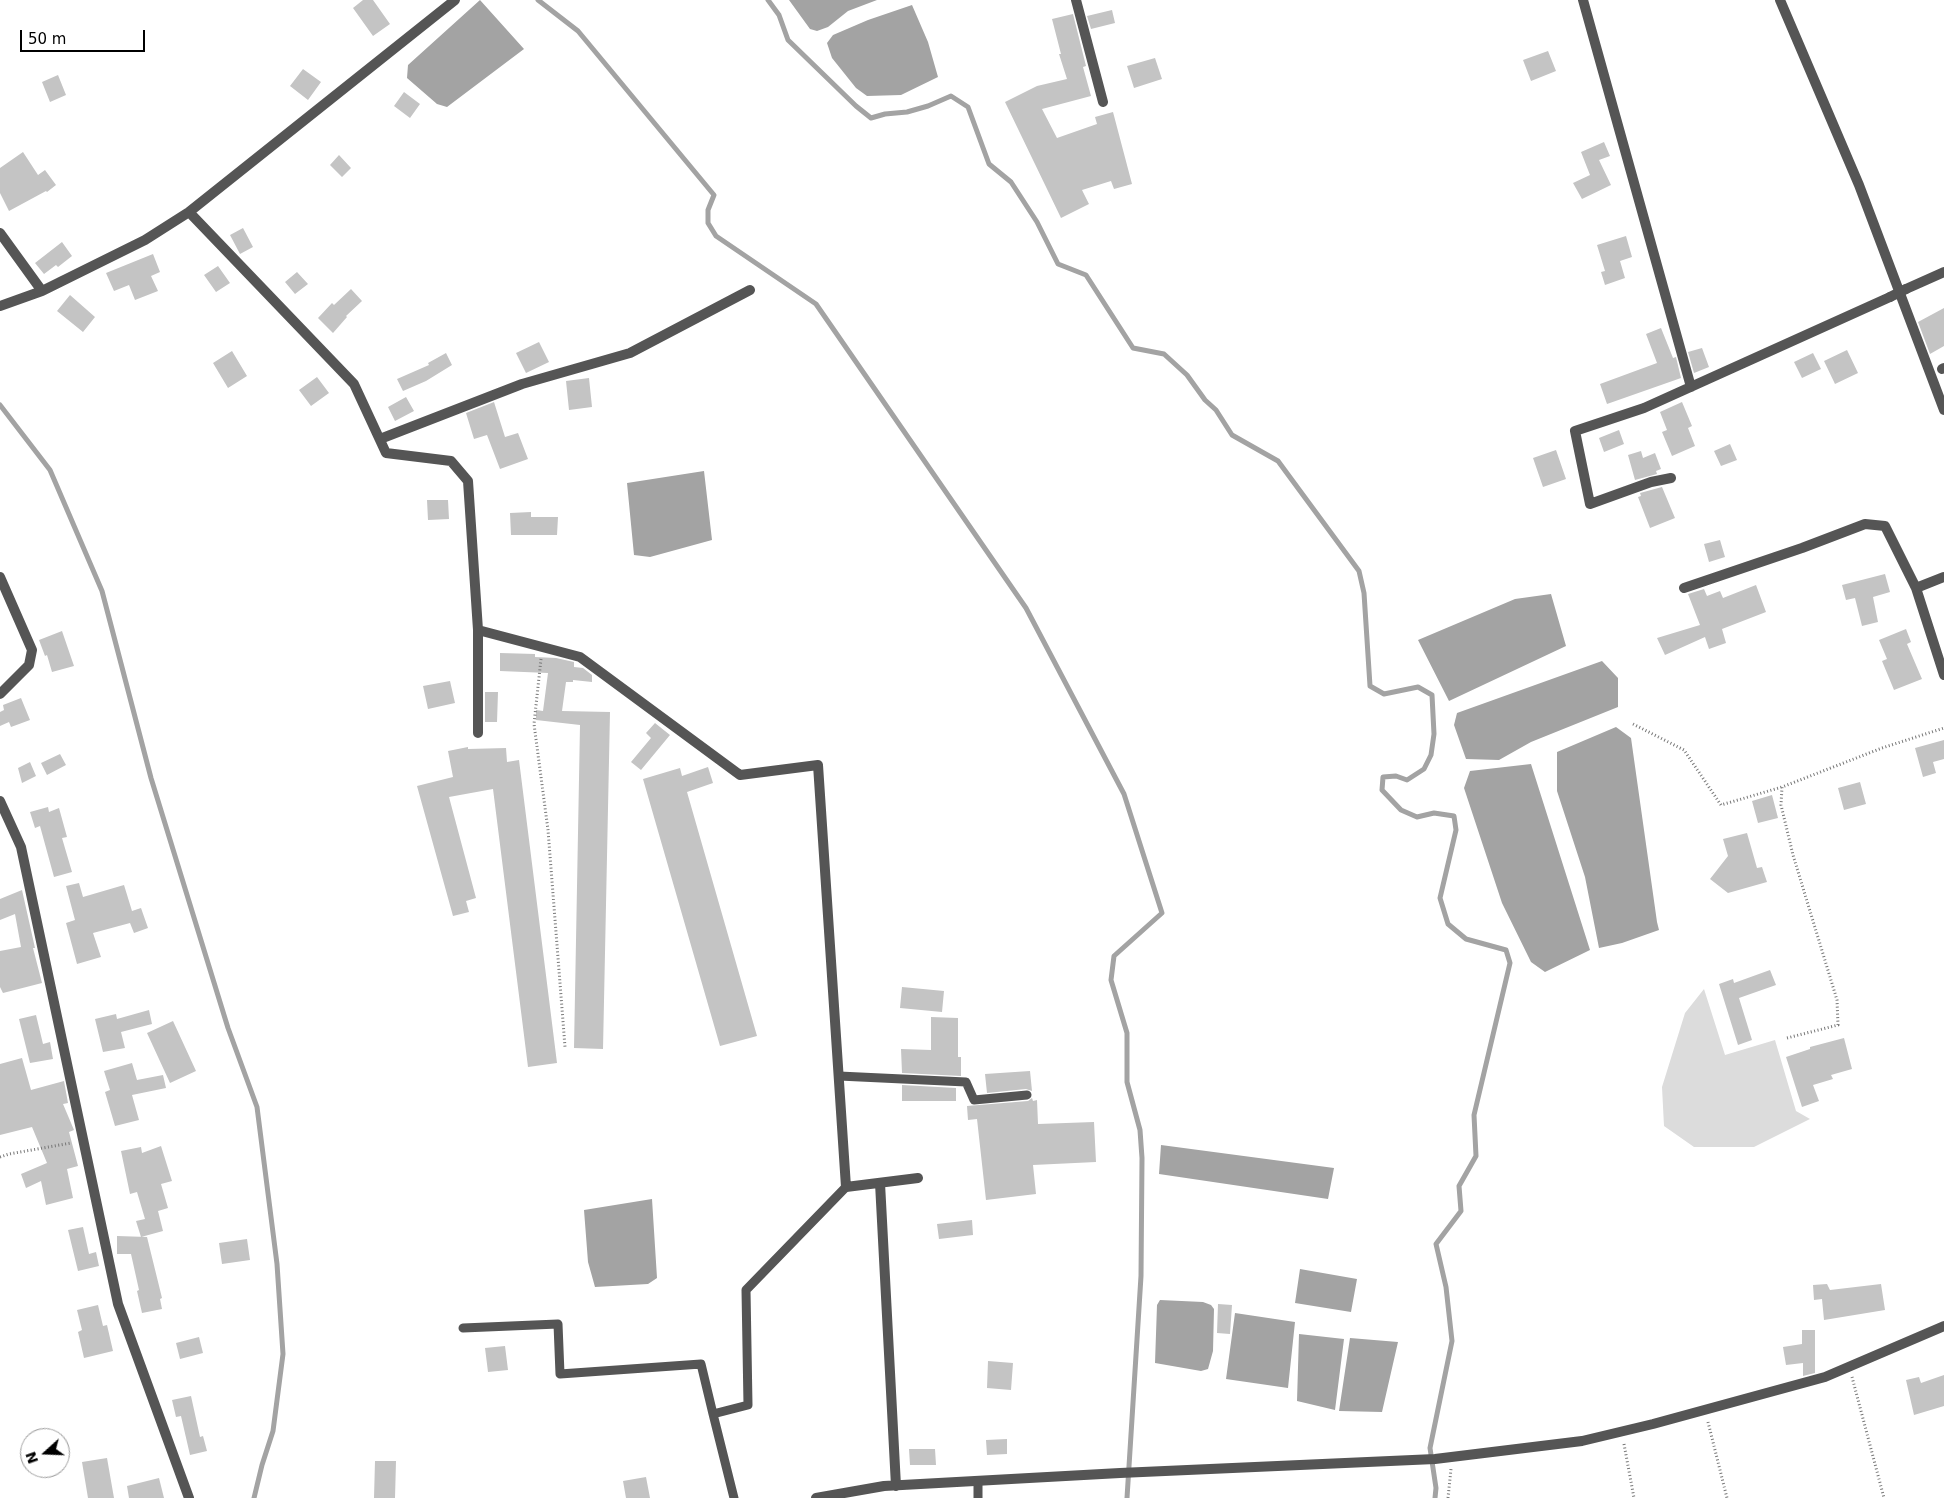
<!DOCTYPE html>
<style>
body{margin:0}
#map{position:relative;width:1944px;height:1498px;overflow:hidden;background:#fff;font-family:"DejaVu Sans",sans-serif}
canvas{display:block}
.north{position:absolute;left:20px;top:1428px;width:50px;height:50px;box-sizing:border-box;background:#fff;border:1px solid #999;border-radius:50%;rotate:250deg;font-size:14px;font-weight:700;line-height:20px;text-align:center;color:#000}
.north::after{content:'';display:block;margin:auto;width:18px;height:22px;background:#000;clip-path:polygon(50% 0,100% 100%,50% 72%,0 100%)}
.scale{position:absolute;left:20px;top:30px;width:125px;height:22px;box-sizing:border-box;border:2px solid #000;border-top:0;padding-left:6px;font-size:15px;line-height:18px;white-space:nowrap;color:#000;-webkit-text-stroke:4px #fff;paint-order:stroke}
</style>
<div id="map">
<canvas width="1944" height="1498"></canvas>
<div class="north">N</div>
<div class="scale">50 m</div>
</div>
<script>
const ctx = document.querySelector('canvas').getContext('2d');
ctx.lineJoin = 'round';
function fillPath(path, color) {
  ctx.fillStyle = color;
  ctx.fill(path, 'evenodd');
}
function toPath(rows) {
  const path = new Path2D();
  for (const r of rows) {
    path.moveTo(r[0], r[1]);
    for (let i = 2; i < r.length; i += 2) path.lineTo(r[i], r[i + 1]);
  }
  return path;
}
function stroke(path, color, width, dash) {
  ctx.strokeStyle = color;
  ctx.lineWidth = width;
  ctx.lineCap = dash ? 'butt' : 'round';
  ctx.setLineDash(dash || []);
  ctx.stroke(path);
}
fillPath(toPath([
 [1704,989,1725,1055,1775,1040,1796,1111,1810,1119,1754,1147,1694,1147,1664,1126,1662,1087,1685,1013]
]), '#dcdcdc');
fillPath(toPath([
 [480,0,524,49,447,107,437,104,407,78,408,65],
 [789,0,877,0,848,11,828,27,817,31,810,29],
 [912,5,928,42,938,77,901,95,867,96,856,88,832,58,827,43,833,35,868,20],
 [704,471,712,540,650,557,634,555,627,483],
 [1551,594,1566,646,1449,701,1418,640,1515,599],
 [1602,661,1618,678,1618,707,1531,742,1499,760,1466,759,1454,725,1457,713],
 [1616,727,1631,738,1657,922,1659,930,1622,943,1599,948,1585,877,1557,791,1557,752],
 [1531,764,1590,950,1545,972,1531,962,1502,903,1464,788,1470,771],
 [1161,1145,1334,1168,1328,1199,1159,1174],
 [652,1199,657,1278,648,1284,595,1287,588,1262,584,1210],
 [1300,1269,1357,1279,1351,1312,1295,1303],
 [1160,1300,1203,1302,1211,1305,1214,1309,1213,1351,1208,1369,1201,1371,1155,1363,1157,1305],
 [1235,1313,1295,1322,1288,1388,1226,1379],
 [1299,1334,1344,1339,1335,1410,1297,1401],
 [1350,1338,1398,1342,1382,1412,1339,1411]
]), '#a3a3a3');
stroke(toPath([
 [538,0,578,31,714,195,708,210,708,223,716,236,816,304,1026,608,1124,794,1162,913,1114,956,1111,980,1127,1033,1127,1082,1140,1130,1142,1158,1141,1276,1127,1498],
 [768,0,779,15,788,40,856,106,871,118,885,114,907,112,928,106,951,96,968,107,989,164,1011,182,1037,222,1058,264,1086,275,1133,348,1164,354,1187,375,1205,400,1216,410,1232,435,1278,461,1359,571,1364,593,1370,686,1384,694,1418,687,1432,695,1434,734,1431,755,1424,769,1407,780,1396,776,1383,777,1382,790,1401,810,1417,817,1434,813,1454,816,1456,830,1440,898,1448,924,1466,939,1506,950,1510,963,1474,1115,1476,1156,1459,1186,1461,1211,1436,1244,1446,1287,1452,1341,1430,1448,1436,1488,1435,1498],
 [0,405,50,470,102,591,151,778,228,1028,257,1107,277,1264,283,1354,273,1431,262,1465,254,1498]
]), '#a3a3a3', 5);
fillPath(toPath([
 [363,0,373,0,390,24,373,36,353,8],
 [1112,10,1115,23,1091,29,1087,16],
 [1073,14,1086,66,1083,67,1091,96,1042,109,1057,138,1097,124,1095,117,1113,112,1132,184,1114,189,1111,181,1082,190,1089,204,1061,218,1005,102,1037,86,1067,79,1059,54,1061,54,1052,19],
 [1548,51,1556,71,1531,81,1523,60],
 [1155,58,1162,79,1134,88,1127,66],
 [303,69,321,82,308,100,290,86],
 [58,75,66,95,50,102,42,82],
 [404,92,420,104,410,118,394,106],
 [1604,142,1610,156,1599,160,1611,185,1582,199,1573,183,1590,175,1581,152],
 [23,152,38,175,45,170,56,185,47,192,46,191,9,211,0,193,0,168],
 [339,155,351,168,342,177,330,165],
 [243,228,253,247,240,254,230,235],
 [1626,236,1632,257,1620,261,1625,278,1605,285,1601,272,1605,271,1597,245],
 [62,242,72,256,58,267,56,265,44,274,35,263],
 [153,254,160,272,151,276,158,291,135,300,129,285,114,291,106,273],
 [218,266,230,283,216,292,204,275],
 [297,272,308,284,295,294,285,282],
 [351,289,362,301,346,316,347,317,333,333,318,318,332,303,334,305],
 [70,295,95,317,83,332,57,311],
 [1944,308,1944,346,1930,354,1918,322],
 [1661,328,1673,358,1676,357,1681,378,1607,404,1600,384,1657,363,1646,334],
 [539,342,549,362,526,373,516,353],
 [1702,348,1709,367,1694,373,1688,352],
 [1847,350,1858,373,1835,384,1824,361],
 [232,351,247,376,228,388,213,363],
 [446,353,452,365,426,381,403,391,397,379,429,365,428,363],
 [1813,353,1821,369,1802,378,1794,362],
 [317,377,329,393,311,406,299,390],
 [589,378,592,407,569,410,566,381],
 [406,397,414,411,395,421,388,407],
 [494,402,505,437,518,433,528,459,500,469,487,435,474,439,466,413],
 [1682,402,1692,426,1688,428,1695,446,1672,456,1662,432,1667,430,1660,412],
 [1619,430,1624,444,1604,452,1599,438],
 [1730,444,1737,460,1721,466,1714,451],
 [1556,450,1566,479,1543,487,1533,458],
 [1641,451,1643,458,1655,453,1661,469,1656,471,1657,474,1635,480,1628,455],
 [1662,487,1675,518,1650,528,1638,497,1641,496,1640,493],
 [427,500,448,500,449,519,428,520],
 [531,512,531,517,558,517,557,535,511,535,510,513],
 [1720,540,1725,557,1709,562,1704,544],
 [1885,574,1890,592,1873,597,1878,622,1862,626,1855,598,1846,600,1842,585],
 [1756,585,1766,612,1722,629,1726,643,1709,649,1705,637,1665,655,1657,638,1700,625,1688,594,1704,589,1707,596,1720,591,1723,598],
 [1906,629,1911,642,1907,644,1922,679,1894,690,1882,661,1887,659,1879,640],
 [62,631,74,666,52,672,47,655,45,656,39,640],
 [500,653,535,654,535,657,556,658,574,662,574,667,583,668,592,675,592,682,573,680,573,682,566,682,562,711,610,712,603,1049,574,1048,580,725,536,720,536,710,543,711,548,673,500,671],
 [450,681,455,703,428,709,423,686],
 [485,692,498,692,497,722,485,722],
 [21,698,30,720,11,727,9,722,0,726,0,712,4,710,3,705],
 [655,723,670,735,641,770,631,762,651,738,646,733],
 [1944,740,1944,759,1933,762,1936,773,1923,777,1915,748],
 [468,747,468,749,506,748,507,762,519,760,557,1063,528,1067,493,789,449,797,476,898,466,901,469,912,453,916,417,786,453,777,448,751],
 [60,754,66,765,47,775,41,763],
 [30,762,36,776,22,783,18,768],
 [708,767,713,783,687,792,757,1036,720,1046,643,779,680,768,682,776],
 [1860,782,1866,804,1844,810,1838,788],
 [1772,795,1778,818,1758,823,1752,801],
 [48,807,49,812,59,808,67,837,62,838,72,872,54,877,40,826,35,828,30,812],
 [1747,833,1757,868,1762,867,1767,882,1728,893,1710,879,1728,856,1723,839],
 [79,883,83,897,124,885,132,911,141,908,148,928,134,933,130,923,93,933,101,957,77,964,66,923,75,920,66,886],
 [22,890,35,948,33,948,42,983,3,993,0,987,0,951,21,947,15,914,0,920,0,899],
 [1770,970,1776,985,1739,998,1752,1040,1738,1045,1719,984,1733,979,1734,983],
 [902,987,944,991,942,1012,900,1008],
 [149,1010,152,1024,121,1032,125,1048,103,1052,95,1019,116,1014,117,1019],
 [36,1015,43,1044,50,1042,53,1059,30,1063,19,1019],
 [931,1017,958,1018,958,1057,961,1057,961,1076,902,1073,901,1049,931,1050],
 [173,1021,196,1071,170,1083,147,1033],
 [1844,1038,1852,1069,1831,1075,1833,1079,1813,1085,1819,1101,1802,1107,1786,1057,1810,1049,1810,1047],
 [22,1058,31,1090,64,1081,68,1103,63,1104,74,1130,69,1132,78,1166,67,1169,73,1198,46,1205,41,1181,26,1188,21,1174,47,1163,32,1127,0,1135,0,1064],
 [132,1063,137,1080,163,1075,166,1088,132,1095,139,1120,115,1126,105,1092,110,1090,104,1071],
 [1030,1071,1032,1091,1026,1089,987,1093,985,1074],
 [902,1085,956,1088,956,1101,902,1101],
 [1032,1098,1033,1101,1037,1100,1038,1124,1094,1122,1096,1162,1033,1165,1036,1194,986,1200,977,1119,968,1120,967,1106,1028,1101],
 [161,1146,172,1181,161,1184,168,1208,158,1211,163,1231,141,1237,136,1221,145,1219,137,1192,130,1194,121,1151,141,1147,142,1153],
 [972,1220,973,1235,939,1239,937,1224],
 [83,1227,89,1254,96,1252,99,1266,78,1271,68,1230],
 [117,1236,147,1237,162,1298,160,1299,162,1309,142,1313,137,1291,139,1290,131,1254,117,1254],
 [247,1239,250,1260,222,1264,219,1243],
 [1827,1284,1830,1290,1881,1284,1885,1310,1824,1320,1822,1299,1814,1300,1813,1285],
 [1218,1304,1232,1305,1230,1334,1217,1333],
 [98,1305,103,1326,107,1325,113,1351,84,1358,78,1332,82,1330,77,1310],
 [1802,1330,1815,1330,1815,1373,1803,1376,1803,1363,1786,1365,1783,1347,1802,1344],
 [199,1337,203,1353,180,1359,176,1343],
 [505,1346,508,1370,488,1372,485,1348],
 [988,1361,1013,1363,1011,1390,987,1388],
 [1944,1375,1944,1406,1914,1415,1906,1380,1919,1377,1921,1383],
 [191,1396,200,1437,203,1436,207,1451,190,1455,181,1416,176,1417,172,1400],
 [1007,1439,1007,1454,987,1455,986,1440],
 [909,1449,935,1449,936,1465,910,1465],
 [107,1458,114,1498,88,1498,82,1462],
 [375,1461,396,1461,395,1498,374,1498],
 [646,1477,650,1498,626,1498,623,1481],
 [159,1478,164,1498,129,1498,127,1486]
]), '#c4c4c4');
stroke(toPath([
 [541,659,534,724,548,830,565,1047],
 [1633,724,1684,750,1721,805,1782,787],
 [1787,1038,1838,1025,1837,1000,1793,855,1781,805,1782,787,1882,748,1944,728],
 [0,1157,9,1154,71,1143],
 [1852,1377,1884,1498],
 [1708,1422,1727,1498],
 [1624,1444,1634,1498],
 [1448,1498,1451,1469]
]), '#777', 3, [1, 2.5]);
stroke(toPath([
 [839,1076,966,1082,974,1100,1027,1095],
 [463,1328,558,1324,560,1374,701,1364,713,1414],
 [734,1498,713,1414,748,1405,746,1290,846,1187],
 [978,1498,978,1481]
]), '#555', 9);
stroke(toPath([
 [1076,0,1103,102],
 [1583,0,1691,387],
 [1780,0,1859,185,1944,410],
 [189,212,354,384,386,453,451,461,468,481,478,630,478,733],
 [0,233,42,291],
 [1906,289,1944,272],
 [0,306,42,291,145,240,189,212,455,0],
 [1942,369,1944,368],
 [380,439,522,384,630,353,750,290],
 [1671,478,1651,482,1590,504,1575,431,1644,408,1890,297],
 [0,577,32,650,29,665,0,694],
 [1944,577,1916,588,1944,675],
 [1684,588,1802,548,1865,524,1885,526,1916,588],
 [478,630,580,657,740,775,818,765,846,1187,918,1178],
 [0,801,21,847,118,1304,189,1498],
 [880,1183,896,1486],
 [816,1498,884,1486,1120,1473,1435,1459,1582,1441,1653,1424,1825,1377,1944,1326]
]), '#555', 10);
stroke(toPath([
 [1890,297,1906,289]
]), '#555', 10);
</script>
